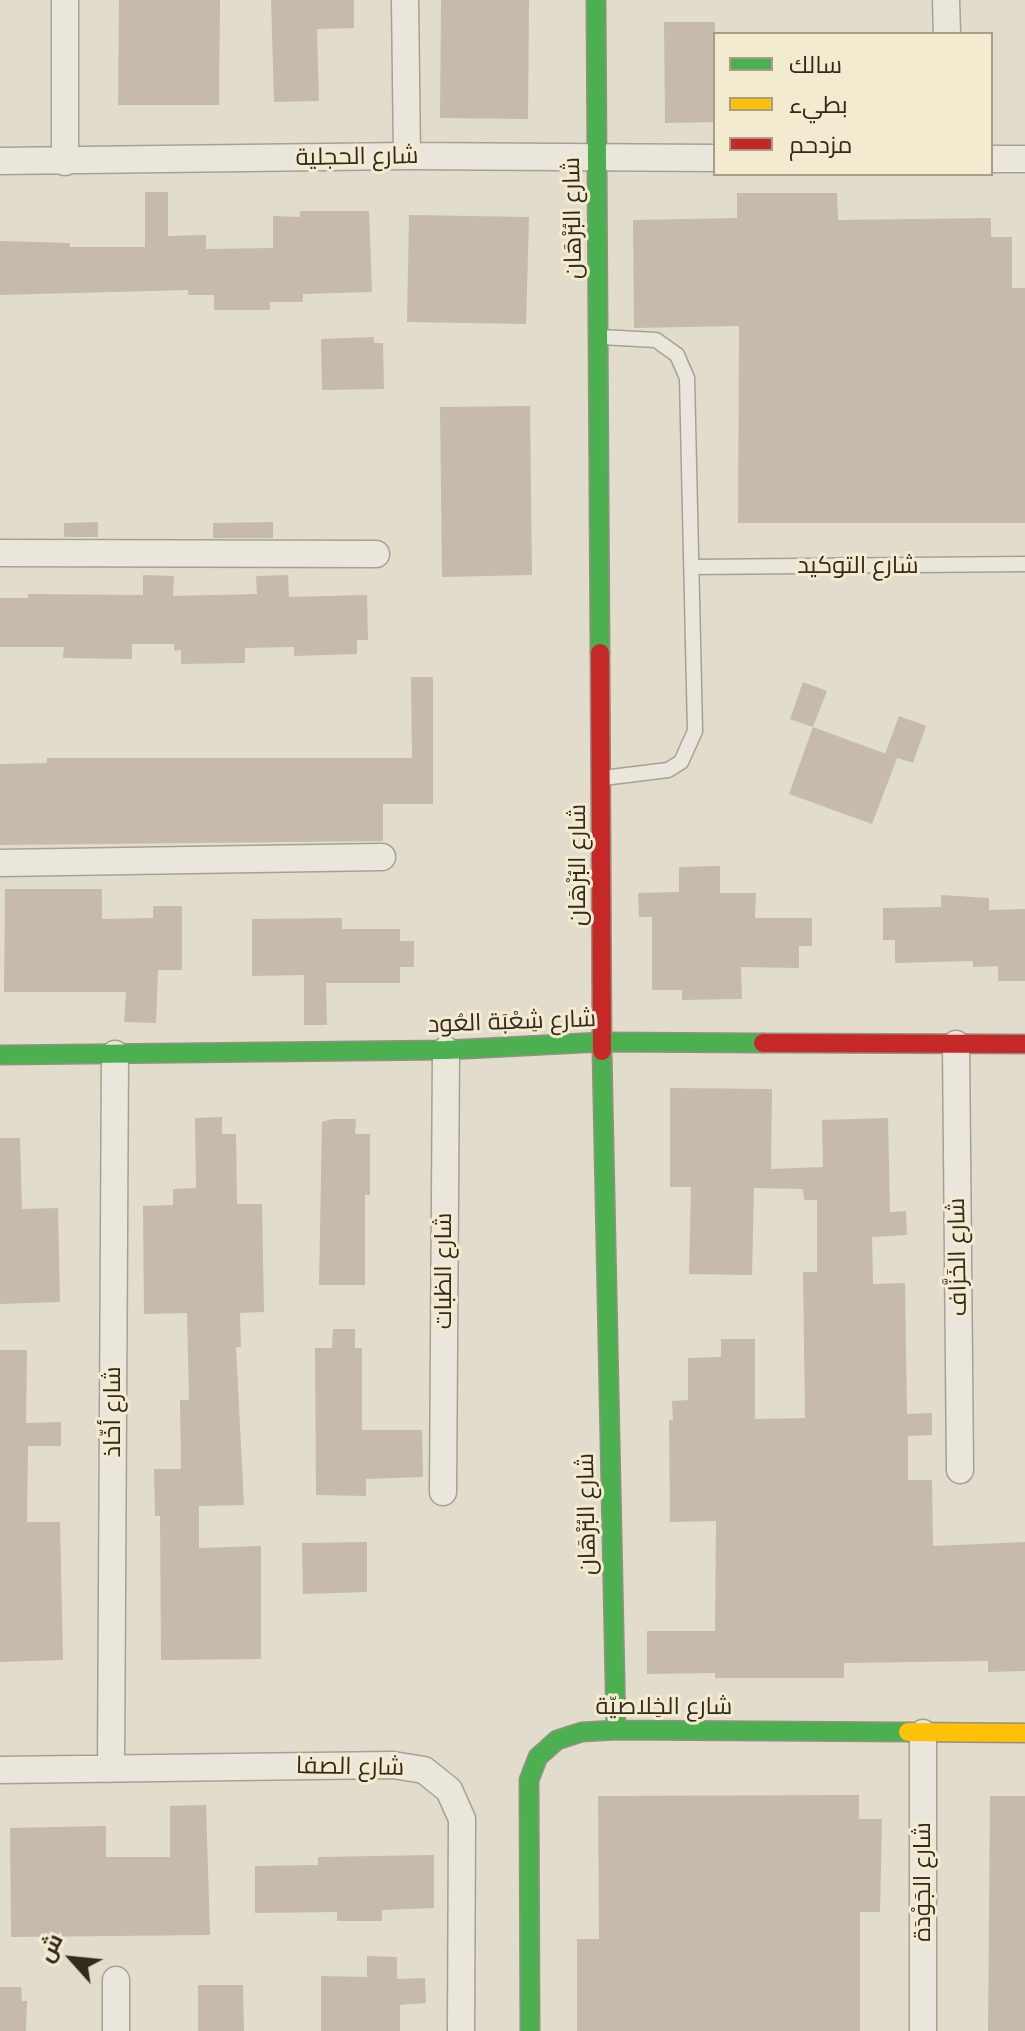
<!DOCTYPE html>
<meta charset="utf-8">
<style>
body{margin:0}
#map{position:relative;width:1025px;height:2031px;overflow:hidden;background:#e1dccb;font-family:"Roboto Serif",Cairo,serif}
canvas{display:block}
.legend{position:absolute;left:713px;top:32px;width:280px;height:144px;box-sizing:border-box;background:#f3ebd0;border:2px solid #a79d88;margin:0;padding:10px 14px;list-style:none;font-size:24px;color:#34291d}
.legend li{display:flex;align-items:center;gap:16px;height:40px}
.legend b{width:40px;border:2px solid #a79d88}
.north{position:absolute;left:32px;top:1919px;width:80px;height:80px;-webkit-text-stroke:6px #f3ebd0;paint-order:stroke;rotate:297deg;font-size:22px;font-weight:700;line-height:32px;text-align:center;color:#34291d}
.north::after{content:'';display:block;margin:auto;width:28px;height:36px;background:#34291d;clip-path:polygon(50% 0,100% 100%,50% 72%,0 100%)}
</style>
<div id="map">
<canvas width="1025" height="2031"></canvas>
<ul class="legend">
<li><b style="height:10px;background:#4caf50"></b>سالك</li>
<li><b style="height:10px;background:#ffc107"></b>بطيء</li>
<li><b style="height:10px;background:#c62828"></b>مزدحم</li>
</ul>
<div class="north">ش</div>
</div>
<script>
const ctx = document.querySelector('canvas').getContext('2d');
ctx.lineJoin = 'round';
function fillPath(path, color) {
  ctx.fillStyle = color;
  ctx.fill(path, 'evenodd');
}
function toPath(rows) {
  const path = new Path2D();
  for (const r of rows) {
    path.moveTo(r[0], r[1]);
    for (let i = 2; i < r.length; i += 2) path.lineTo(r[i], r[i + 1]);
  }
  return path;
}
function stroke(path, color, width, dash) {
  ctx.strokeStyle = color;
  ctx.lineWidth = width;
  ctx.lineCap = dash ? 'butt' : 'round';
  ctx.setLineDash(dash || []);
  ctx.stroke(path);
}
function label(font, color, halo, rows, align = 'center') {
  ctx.font = font + ' "Roboto Serif",Cairo,serif';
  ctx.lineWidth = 6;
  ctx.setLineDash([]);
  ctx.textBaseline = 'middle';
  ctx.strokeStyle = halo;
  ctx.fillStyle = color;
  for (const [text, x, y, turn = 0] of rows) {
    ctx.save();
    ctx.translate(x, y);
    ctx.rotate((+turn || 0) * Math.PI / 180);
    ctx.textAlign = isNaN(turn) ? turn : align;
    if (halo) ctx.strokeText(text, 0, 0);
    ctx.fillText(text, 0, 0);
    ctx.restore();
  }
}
fillPath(toPath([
 [119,0,220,0,219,105,118,105],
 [271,0,354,0,354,28,317,29,319,101,274,102],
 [441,0,529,0,528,119,440,118],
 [664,22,715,22,715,122,665,123],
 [145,192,168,192,168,236,206,235,206,249,273,248,273,216,300,217,300,211,369,211,372,292,303,294,303,302,270,302,270,310,214,310,214,295,188,295,188,290,0,295,0,241,70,243,70,247,145,247],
 [737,193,837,193,838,220,991,218,991,237,1012,237,1012,288,1025,288,1025,523,738,523,739,326,634,328,633,220,737,218],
 [409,215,529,217,526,324,407,322],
 [374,337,374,343,383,343,384,389,322,390,321,339],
 [530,406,532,575,442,577,440,407],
 [98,522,98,537,64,537,64,523],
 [273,522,273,538,213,538,213,523],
 [143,575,174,576,173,596,257,594,256,576,288,575,289,597,367,595,368,640,357,640,357,654,294,656,294,647,245,648,245,663,181,664,181,650,174,651,174,644,132,644,132,659,63,658,64,647,0,647,0,598,28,598,28,594,143,595],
 [411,677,433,677,433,804,383,804,383,841,0,845,0,764,47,763,47,758,412,758],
 [803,682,827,691,813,727,790,719],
 [899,716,926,726,913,763,885,754],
 [813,727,897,758,872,824,789,794],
 [720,866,720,893,756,893,755,918,812,918,812,946,799,946,799,968,741,967,742,999,682,1000,682,990,652,990,652,917,639,917,638,893,679,892,679,867],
 [5,889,102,889,102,919,153,918,153,906,182,906,182,970,158,970,156,1023,124,1022,126,992,4,992],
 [941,895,989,898,989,910,1025,909,1025,981,998,981,998,966,973,967,973,961,895,963,895,940,883,940,883,908,941,907],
 [342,918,342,929,400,929,400,941,414,941,414,967,400,967,400,983,326,983,327,1025,304,1025,304,975,252,976,252,919],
 [670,1088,772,1089,771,1169,823,1167,822,1120,888,1118,890,1212,906,1211,907,1235,872,1237,873,1284,905,1283,907,1414,932,1413,932,1435,908,1436,908,1480,932,1480,933,1546,1025,1542,1025,1671,988,1672,988,1661,844,1663,844,1678,715,1678,715,1673,647,1674,647,1631,715,1631,716,1521,670,1522,669,1420,673,1420,672,1401,688,1400,688,1358,721,1357,721,1339,755,1339,755,1419,805,1418,803,1272,817,1272,817,1200,804,1200,803,1189,754,1188,752,1275,689,1274,691,1187,670,1187],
 [222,1117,222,1134,236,1134,237,1204,262,1204,264,1312,240,1313,241,1347,236,1347,244,1505,199,1506,199,1548,261,1546,261,1659,161,1660,160,1516,155,1516,154,1469,181,1469,180,1400,189,1400,187,1313,144,1314,143,1206,173,1205,173,1189,196,1188,195,1118],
 [332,1119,356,1119,355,1134,370,1134,370,1195,365,1195,365,1285,319,1285,322,1122],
 [0,1138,20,1138,22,1209,58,1208,60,1302,0,1304],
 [333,1329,355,1329,355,1348,362,1348,362,1430,422,1430,423,1477,366,1479,366,1496,316,1495,315,1348,332,1348],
 [0,1350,27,1350,26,1423,61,1422,61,1446,28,1446,27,1522,60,1522,63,1660,0,1662],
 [367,1542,367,1592,303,1594,302,1543],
 [859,1795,859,1819,882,1819,880,1912,860,1912,860,2031,577,2031,577,1939,599,1939,598,1796],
 [990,1796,1025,1796,1025,2031,988,2031],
 [206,1805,210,1935,11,1937,10,1828,106,1826,106,1857,170,1857,170,1806],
 [434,1855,434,1908,382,1910,382,1921,337,1921,337,1912,255,1913,255,1866,318,1865,318,1857],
 [367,1956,397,1957,397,1979,425,1978,426,2003,400,2005,400,2031,321,2031,321,1976,367,1977],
 [198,1985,243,1985,244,2031,198,2031],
 [0,1987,21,1987,22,2001,27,2001,26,2031,0,2031]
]), '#c5baac');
const lane = toPath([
 [601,337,656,340,677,355,687,378,695,731,681,762,668,770,603,778],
 [692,567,1025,564]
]);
const street = toPath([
 [65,0,65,162],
 [405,0,407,156],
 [946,0,947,34],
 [991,159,1025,159],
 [0,161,407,156,715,158],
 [0,553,376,554],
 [0,863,382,857],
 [956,1044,960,1470],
 [443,1492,446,1050],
 [923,1733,923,2031],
 [111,1769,115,1054],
 [0,1770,393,1765,424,1770,449,1790,462,1819,461,2031],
 [116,2031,116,1980]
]);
const fast = toPath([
 [596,0,600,653],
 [602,1051,616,1730],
 [0,1055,446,1050,602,1042,763,1043],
 [530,2031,529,1780,538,1757,557,1740,582,1732,616,1730,908,1732]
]);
const slow = toPath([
 [908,1732,1025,1733]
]);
const jam = toPath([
 [600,653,602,1051],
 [763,1043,1025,1044]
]);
stroke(lane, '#a6a195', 17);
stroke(street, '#a6a195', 29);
stroke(fast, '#969084', 21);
stroke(slow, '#969084', 21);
stroke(jam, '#969084', 21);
stroke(lane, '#eae6dc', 14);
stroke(street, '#eae6dc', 26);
stroke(fast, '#4caf50', 18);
stroke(slow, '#ffc107', 18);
stroke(jam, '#c62828', 18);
label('24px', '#34291d', '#f3ebd0', [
 ["شارع الحجلية",357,157,-1],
 ["شارع البُرْهَان",573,218,-91],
 ["شارع التوكيد",858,566],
 ["شارع البُرْهَان",578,865,-90],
 ["شارع شِعْبَة العُود",512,1022,-2],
 ["شارع الخَزَّاف",958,1257,-91],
 ["شارع الظبات",444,1271,-90],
 ["شارع أخّاذ",113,1412,-90],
 ["شارع البُرْهَان",587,1514,-91],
 ["شارع الخِلاصيّة",664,1707],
 ["شارع الصفا",350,1767,1],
 ["شارع الجَوْدَة",923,1882,-90]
]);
</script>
